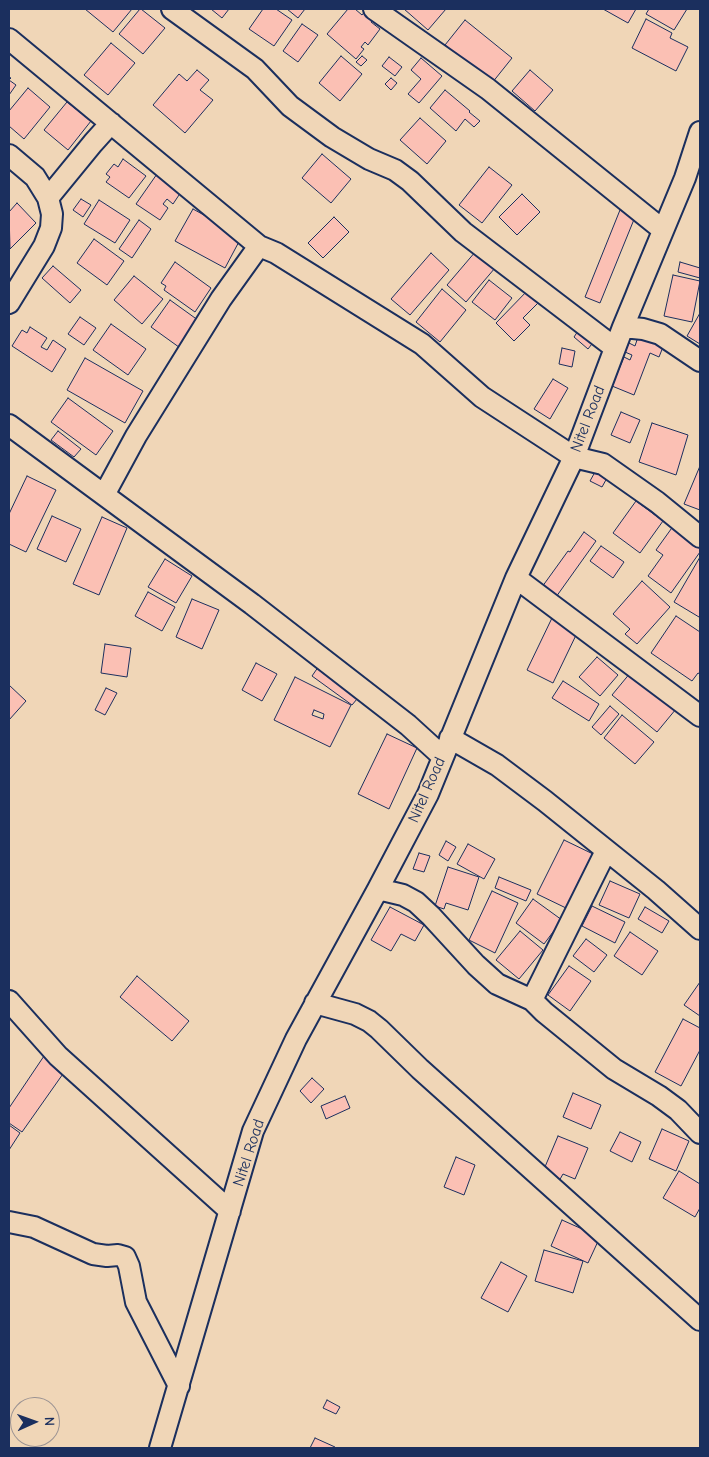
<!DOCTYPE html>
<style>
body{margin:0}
#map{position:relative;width:709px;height:1457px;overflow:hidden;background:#f0d6b7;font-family:"Comic Neue",sans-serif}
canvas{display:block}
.frame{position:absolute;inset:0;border:10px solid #1b2f5e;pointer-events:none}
.north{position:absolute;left:10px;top:1397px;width:50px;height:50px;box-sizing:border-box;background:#f0d6b7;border:1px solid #9b9393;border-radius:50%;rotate:88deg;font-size:14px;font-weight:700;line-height:20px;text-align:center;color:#1b2f5e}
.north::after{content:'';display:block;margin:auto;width:18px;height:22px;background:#1b2f5e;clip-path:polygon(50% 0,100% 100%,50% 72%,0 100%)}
</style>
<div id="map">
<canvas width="709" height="1457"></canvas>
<div class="frame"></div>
<div class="north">N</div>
</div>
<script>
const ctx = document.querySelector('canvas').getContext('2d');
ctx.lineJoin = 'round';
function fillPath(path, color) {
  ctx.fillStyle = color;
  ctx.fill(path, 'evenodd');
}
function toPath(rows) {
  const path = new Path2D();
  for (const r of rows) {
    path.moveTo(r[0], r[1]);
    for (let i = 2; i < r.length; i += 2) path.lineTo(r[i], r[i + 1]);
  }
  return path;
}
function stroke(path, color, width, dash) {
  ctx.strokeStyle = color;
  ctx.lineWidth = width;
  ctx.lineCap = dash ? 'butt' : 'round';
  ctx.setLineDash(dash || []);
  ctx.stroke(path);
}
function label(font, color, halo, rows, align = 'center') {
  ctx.font = font + ' "Comic Neue",sans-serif';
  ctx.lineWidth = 4;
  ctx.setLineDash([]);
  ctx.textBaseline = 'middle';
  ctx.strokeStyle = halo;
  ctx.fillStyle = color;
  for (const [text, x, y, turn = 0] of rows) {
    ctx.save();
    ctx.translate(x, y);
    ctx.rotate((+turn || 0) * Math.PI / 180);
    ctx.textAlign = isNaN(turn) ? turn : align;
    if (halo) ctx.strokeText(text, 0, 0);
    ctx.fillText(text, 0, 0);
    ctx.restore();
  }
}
const building = toPath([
 [85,9,132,9,113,32,85,9],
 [140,9,141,9,165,28,143,54,119,34,140,9],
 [211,9,229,9,222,18,211,9],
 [263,9,276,9,292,20,274,46,249,29,263,9],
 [287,9,305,9,298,18,287,9],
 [348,9,355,9,362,15,366,10,375,17,371,22,380,29,368,45,365,42,361,47,364,49,356,59,327,34,348,9],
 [404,9,446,9,428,30,404,9],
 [603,9,636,9,628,23,603,9],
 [649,9,687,9,674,30,646,14,649,9],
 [646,19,672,33,670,38,688,47,676,71,632,48,646,19],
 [465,20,512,58,492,83,445,45,465,20],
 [302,24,318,35,298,62,283,51,302,24],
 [111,43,135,63,108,95,84,75,111,43],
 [341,56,362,74,340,101,319,83,341,56],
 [362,56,367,60,361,66,356,62,362,56],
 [389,57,402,67,395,76,382,66,389,57],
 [421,58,442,76,419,103,408,94,421,79,411,70,421,58],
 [197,70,209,80,200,90,213,100,185,133,153,105,179,74,187,81,197,70],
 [530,70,553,90,535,111,512,91,530,70],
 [9,77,11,78,9,80,16,85,9,95,9,77],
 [391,78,397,83,391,90,385,84,391,78],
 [28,88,50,107,24,139,9,126,9,111,28,88],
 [445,90,470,111,469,112,480,121,474,127,465,119,456,131,430,108,445,90],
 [67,102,91,121,68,150,44,130,67,102],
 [420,118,446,141,427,164,400,140,420,118],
 [322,154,351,179,331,203,302,178,322,154],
 [123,159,146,176,129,198,106,182,110,177,106,174,114,164,118,167,123,159],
 [489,167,512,185,482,223,459,205,489,167],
 [157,174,183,189,173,204,167,199,163,204,168,208,160,220,136,204,157,174],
 [522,194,540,212,517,235,499,217,522,194],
 [81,199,91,205,83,217,73,210,81,199],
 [99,200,130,220,115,243,84,224,99,200],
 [17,203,36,223,10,249,9,212,17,203],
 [193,209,242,236,225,268,175,241,193,209],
 [620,210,635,217,600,303,585,297,620,210],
 [334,217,349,232,323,258,308,243,334,217],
 [139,220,151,229,132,258,119,249,139,220],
 [94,239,124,261,107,285,77,263,94,239],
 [476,251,495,268,466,302,447,285,476,251],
 [431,253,449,270,410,315,391,299,431,253],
 [175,262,211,288,195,312,164,290,166,286,161,283,175,262],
 [680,262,700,268,700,278,678,272,680,262],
 [53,266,81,290,70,303,42,278,53,266],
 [673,275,700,281,692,322,664,316,673,275],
 [134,276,163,299,142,324,114,300,134,276],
 [489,280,512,298,495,320,472,302,489,280],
 [530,288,542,299,523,318,530,325,514,341,496,323,530,288],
 [442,289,466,310,440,342,416,322,442,289],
 [170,300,202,323,183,350,151,327,170,300],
 [700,313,700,344,687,336,700,313],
 [80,317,96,328,84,345,68,334,80,317],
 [111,324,146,349,128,375,93,350,111,324],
 [30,327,47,338,41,347,47,350,53,340,66,349,52,372,12,346,22,330,27,333,30,327],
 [580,328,595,340,588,349,574,337,580,328],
 [631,337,665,342,659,357,650,353,634,395,612,386,624,357,630,360,632,355,625,352,629,343,635,346,637,340,631,337],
 [562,348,575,351,572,367,559,364,562,348],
 [85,358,143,391,125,423,67,390,85,358],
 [553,379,568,388,550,419,534,409,553,379],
 [68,398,113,431,96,455,51,422,68,398],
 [621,412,640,420,630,443,611,435,621,412],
 [652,423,688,435,676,475,639,462,652,423],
 [58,431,81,449,74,457,51,440,58,431],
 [700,466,700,510,684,504,700,466],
 [595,472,607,478,602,487,590,481,595,472],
 [27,476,56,490,26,552,9,544,9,514,27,476],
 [636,501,663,521,640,553,613,533,636,501],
 [52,516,81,529,66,562,37,549,52,516],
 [102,517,127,528,99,595,73,584,102,517],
 [674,525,700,545,700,552,671,593,648,576,663,555,656,550,674,525],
 [584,532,596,541,556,597,542,587,568,551,570,552,584,532],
 [601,546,624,562,613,578,590,561,601,546],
 [700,557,700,615,699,617,674,602,700,557],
 [165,559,192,576,176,603,148,587,165,559],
 [642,581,670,607,637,644,625,634,630,629,613,614,642,581],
 [148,592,175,607,162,631,135,616,148,592],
 [192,599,219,610,202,649,176,637,192,599],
 [676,616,700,632,700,674,698,673,692,681,651,653,676,616],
 [552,618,578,631,553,683,527,670,552,618],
 [105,644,131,648,127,677,101,673,105,644],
 [597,657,618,675,600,696,579,677,597,657],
 [256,663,277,674,262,701,242,690,256,663],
 [321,663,362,693,352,705,312,676,321,663],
 [631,672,676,709,657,732,612,695,631,672],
 [295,677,351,705,330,747,274,720,295,677],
 [314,710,324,714,323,719,312,715,314,710],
 [563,681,599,704,589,721,552,698,563,681],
 [9,685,26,701,9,720,9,685],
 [106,688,117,693,105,715,95,710,106,688],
 [610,706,619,714,601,735,592,727,610,706],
 [622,715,654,742,635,764,604,738,622,715],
 [387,734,417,748,389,809,358,794,387,734],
 [564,840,593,854,566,908,537,894,564,840],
 [446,841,456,847,448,861,439,855,446,841],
 [468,844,495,859,484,879,457,864,468,844],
 [419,853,430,856,424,872,413,869,419,853],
 [448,867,479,877,468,910,446,903,444,909,435,906,448,867],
 [499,877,531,890,526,901,495,888,499,877],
 [610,881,640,894,629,918,599,905,610,881],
 [492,891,518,903,495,953,469,940,492,891],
 [533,899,562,920,544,944,516,923,533,899],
 [592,906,625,922,615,943,582,926,592,906],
 [390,907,424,925,415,941,401,934,391,951,371,940,390,907],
 [645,907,669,921,662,933,638,919,645,907],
 [520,931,543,950,519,979,496,960,520,931],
 [630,932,658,951,642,975,614,956,630,932],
 [586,939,607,955,594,972,573,956,586,939],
 [569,966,591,981,570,1011,548,995,569,966],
 [137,976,189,1021,172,1041,120,997,137,976],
 [700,982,700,1016,684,1005,700,982],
 [683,1019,700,1028,700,1050,681,1086,655,1072,683,1019],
 [44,1056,65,1071,22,1132,9,1123,9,1108,44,1056],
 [312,1078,324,1089,311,1103,300,1091,312,1078],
 [573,1093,601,1105,591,1129,563,1117,573,1093],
 [345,1096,350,1108,326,1119,321,1106,345,1096],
 [9,1125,20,1133,9,1150,9,1125],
 [662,1129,689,1141,676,1171,649,1159,662,1129],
 [620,1132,641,1142,632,1162,610,1151,620,1132],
 [558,1136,588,1148,575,1179,563,1174,559,1181,542,1174,558,1136],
 [456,1157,475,1165,464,1195,444,1187,456,1157],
 [679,1171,700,1184,700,1208,695,1217,663,1198,679,1171],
 [562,1220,600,1237,588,1263,551,1246,562,1220],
 [544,1250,583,1261,573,1293,535,1281,544,1250],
 [501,1262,527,1276,508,1312,481,1298,501,1262],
 [327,1400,340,1407,336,1414,323,1408,327,1400],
 [315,1438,335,1447,335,1448,310,1448,315,1438]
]);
fillPath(building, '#fbc0b4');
stroke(building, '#1b2f5e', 1);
const minor = toPath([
 [172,9,255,69,290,106,332,137,369,159,395,170,410,181,463,232,615,348],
 [374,9,488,89,663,230],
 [9,39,259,246,276,253,422,344,482,397,574,457,603,464,657,502,700,537],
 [9,155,35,177,48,198,52,214,51,228,44,246,9,303],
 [48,198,93,143,111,123],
 [623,327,643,329,660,334,700,361],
 [9,425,252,604,408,725,442,756],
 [104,495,136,436,221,299,259,246],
 [516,578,700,716],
 [450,738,497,765,545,801,656,890,700,929],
 [378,889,403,895,416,902,431,916,476,965,497,984,532,1000,544,1012,614,1069,659,1096,678,1110,700,1133],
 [532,1000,606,851],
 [9,1001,58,1056,230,1211],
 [315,1003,355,1014,369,1021,379,1029,420,1069,700,1320],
 [9,1222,34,1227,93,1254,107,1256,118,1255,125,1257,129,1266,136,1302,179,1386],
 [160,1448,253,1131,296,1039,378,889,428,794,516,578,574,457,623,327,685,178,700,132]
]);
stroke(minor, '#1b2f5e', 24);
stroke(minor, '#f0d6b7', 20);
label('16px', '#1b2f5e', '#f0d6b7', [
 ["Nitel Road",588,419,-69],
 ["Nitel Road",427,790,-66],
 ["Nitel Road",249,1153,-72]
]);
</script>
